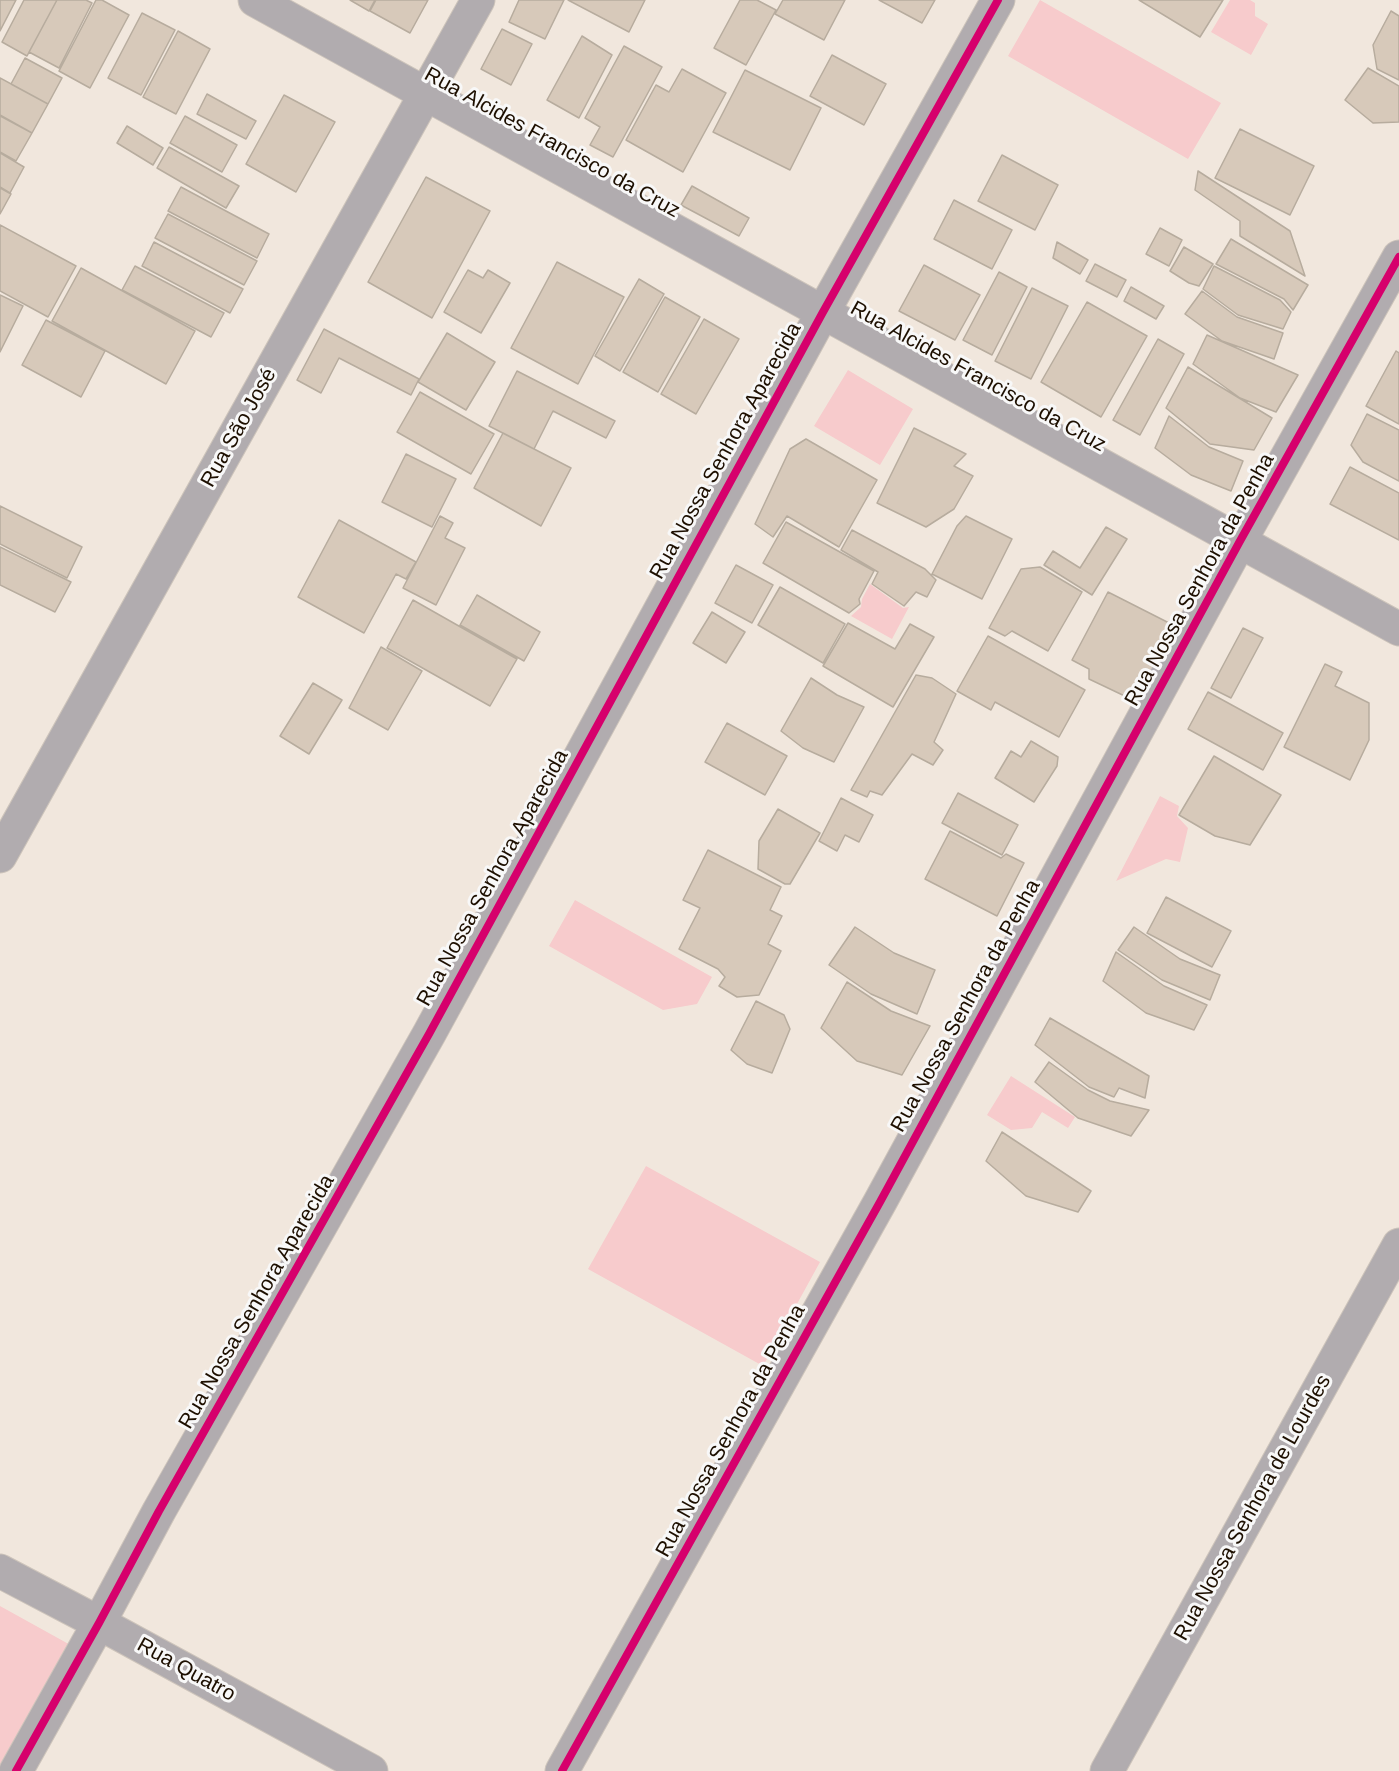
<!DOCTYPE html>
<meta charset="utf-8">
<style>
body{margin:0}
canvas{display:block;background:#f1e7dd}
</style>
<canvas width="1399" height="1771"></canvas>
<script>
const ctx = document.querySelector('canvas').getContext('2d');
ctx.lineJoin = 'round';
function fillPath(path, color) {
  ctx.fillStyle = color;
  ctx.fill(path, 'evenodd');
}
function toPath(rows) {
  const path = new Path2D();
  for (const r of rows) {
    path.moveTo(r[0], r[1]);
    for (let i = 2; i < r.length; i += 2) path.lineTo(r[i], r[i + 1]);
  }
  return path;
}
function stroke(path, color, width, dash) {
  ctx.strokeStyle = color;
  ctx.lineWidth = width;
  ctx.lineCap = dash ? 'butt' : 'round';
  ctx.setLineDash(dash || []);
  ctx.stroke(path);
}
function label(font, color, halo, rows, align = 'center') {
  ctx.font = font + ' Helvetica,sans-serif';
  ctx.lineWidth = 6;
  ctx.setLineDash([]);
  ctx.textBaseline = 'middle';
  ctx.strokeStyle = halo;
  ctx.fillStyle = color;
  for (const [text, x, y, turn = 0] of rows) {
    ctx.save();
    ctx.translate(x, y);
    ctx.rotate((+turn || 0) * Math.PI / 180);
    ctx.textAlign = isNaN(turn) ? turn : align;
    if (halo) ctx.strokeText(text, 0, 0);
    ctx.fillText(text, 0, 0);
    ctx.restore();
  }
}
fillPath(toPath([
 [1040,0,1221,103,1188,159,1008,56],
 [1230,0,1250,0,1255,3,1255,16,1268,24,1251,55,1211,32],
 [848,370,913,409,880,465,814,426],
 [870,584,903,608,909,607,892,639,851,616,861,607,862,599],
 [1160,796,1179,806,1177,816,1188,828,1180,862,1166,859,1116,881],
 [575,900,712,977,697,1004,663,1010,549,946],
 [1011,1076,1075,1117,1068,1128,1042,1112,1032,1128,1011,1130,987,1115],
 [646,1166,820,1262,763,1366,588,1269],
 [0,1606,74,1647,0,1770]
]), '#f7cbcc');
const building = toPath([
 [0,0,16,0,0,31,0,0],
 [24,0,57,0,27,56,2,42,24,0],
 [57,0,86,0,92,3,59,68,29,52,57,0],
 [96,0,102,0,129,15,90,88,59,71,96,0],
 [350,0,375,0,369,11,350,0],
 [376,0,428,0,410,33,370,11,376,0],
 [519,0,564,0,545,39,509,22,519,0],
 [568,0,645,0,629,32,568,0],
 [740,0,757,0,776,10,746,65,714,48,740,0],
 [783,0,845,0,824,40,775,14,783,0],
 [879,0,935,0,922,23,879,0],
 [1139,0,1223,0,1200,37,1139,0],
 [1391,11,1399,16,1399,80,1377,69,1373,45,1391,11],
 [142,13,175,30,141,95,108,78,142,13],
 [502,29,532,44,511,85,481,69,502,29],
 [178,31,210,49,176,114,143,97,178,31],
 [582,36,612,55,579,118,547,100,582,36],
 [624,46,662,67,613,157,590,145,600,127,585,118,624,46],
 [832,55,886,84,864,125,810,96,832,55],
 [25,58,62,78,48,104,11,84,25,58],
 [1368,68,1399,86,1399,122,1373,123,1345,100,1368,68],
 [682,69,726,93,683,172,626,140,656,85,669,92,682,69],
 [745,70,821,108,790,170,713,132,745,70],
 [0,78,48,104,32,133,0,115,0,78],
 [207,94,256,121,246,139,197,114,207,94],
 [284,95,335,122,296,192,246,164,284,95],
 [0,116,32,133,16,161,0,152,0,116],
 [185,116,237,145,222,172,170,143,185,116],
 [127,126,163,148,153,165,117,143,127,126],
 [1240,129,1314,166,1290,215,1215,178,1240,129],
 [169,147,239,186,226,208,157,168,169,147],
 [0,153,24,167,10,193,0,187,0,153],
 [1002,155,1058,185,1035,230,978,201,1002,155],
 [1198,171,1290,231,1305,276,1240,236,1240,221,1195,190,1198,171],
 [426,177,490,211,432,318,368,282,426,177],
 [692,186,749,218,739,236,681,205,692,186],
 [181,187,269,234,257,258,168,211,181,187],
 [0,188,11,194,0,214,0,188],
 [954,200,1012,230,992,269,934,239,954,200],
 [168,214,257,261,244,285,155,238,168,214],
 [0,225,76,266,48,317,0,291,0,225],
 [1160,228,1182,240,1169,266,1146,254,1160,228],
 [1231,239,1308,285,1293,310,1284,299,1216,264,1231,239],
 [154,242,243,289,230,313,142,266,154,242],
 [1057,242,1088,260,1080,274,1053,258,1057,242],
 [1184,247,1213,264,1199,286,1189,283,1170,271,1184,247],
 [557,262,624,297,578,384,511,348,557,262],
 [1095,264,1126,280,1117,297,1086,281,1095,264],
 [924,265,980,295,955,340,899,311,924,265],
 [135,266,224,313,211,337,122,290,135,266],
 [1214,266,1280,300,1291,312,1283,329,1238,315,1203,289,1214,266],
 [81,268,195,331,166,384,52,321,81,268],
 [468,270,483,278,488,270,510,283,481,333,444,312,468,270],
 [999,272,1027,287,992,355,963,340,999,272],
 [639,279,664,294,620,371,595,356,639,279],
 [1131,287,1164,306,1156,319,1124,301,1131,287],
 [1032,288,1068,306,1031,379,995,361,1032,288],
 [1202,291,1237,317,1283,333,1274,359,1222,341,1185,314,1202,291],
 [0,295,23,306,0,352,0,295],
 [665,297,700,317,658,392,623,372,665,297],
 [1087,302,1147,336,1101,417,1041,382,1087,302],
 [704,319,739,339,696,414,661,394,704,319],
 [46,320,105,351,81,397,22,365,46,320],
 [324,329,419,379,411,395,339,358,321,393,297,380,324,329],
 [447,333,495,362,466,410,418,382,447,333],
 [1207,335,1298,375,1276,412,1240,398,1193,364,1207,335],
 [1158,339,1184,354,1140,435,1113,420,1158,339],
 [1396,351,1399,353,1399,424,1366,406,1396,351],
 [1188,367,1272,418,1254,450,1210,444,1166,408,1188,367],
 [517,371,615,421,606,438,553,411,534,449,489,426,517,371],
 [420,392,494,434,471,474,397,432,420,392],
 [1367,414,1399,430,1399,481,1363,462,1351,445,1367,414],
 [1169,416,1209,447,1243,461,1231,491,1191,475,1155,448,1169,416],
 [914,428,966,454,954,466,973,476,954,509,926,527,877,503,914,428],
 [503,433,571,468,541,526,474,488,503,433],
 [806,439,877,480,839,547,787,516,773,537,755,524,790,449,806,439],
 [406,454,456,479,432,527,382,502,406,454],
 [1350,467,1399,493,1399,540,1330,504,1350,467],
 [0,506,82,547,67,578,0,544,0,506],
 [440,516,453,523,445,538,465,548,436,605,403,588,440,516],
 [966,516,1012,539,982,599,932,574,957,526,966,516],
 [339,520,416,562,406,579,396,574,364,633,298,597,339,520],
 [786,522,874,571,859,599,860,604,849,613,763,563,786,522],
 [1106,527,1127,539,1092,595,1044,565,1053,551,1080,568,1106,527],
 [852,530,925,569,936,580,927,597,916,592,904,606,872,584,878,572,841,550,852,530],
 [0,547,71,582,55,612,0,585,0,547],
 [736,565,773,585,752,623,715,603,736,565],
 [1040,567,1082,592,1048,651,1012,631,1005,636,989,628,1021,569,1040,567],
 [780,587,845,624,823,663,758,625,780,587],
 [1108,592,1175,626,1139,696,1131,699,1089,679,1089,669,1072,660,1108,592],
 [477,595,540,632,524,661,460,625,477,595],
 [413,600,517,659,490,706,387,648,413,600],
 [712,612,745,632,726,663,693,643,712,612],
 [848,623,895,649,910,624,934,637,893,707,823,666,848,623],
 [1243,628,1263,638,1231,698,1211,688,1243,628],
 [988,636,1085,690,1059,737,995,702,991,710,957,691,988,636],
 [381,647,422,671,388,730,349,708,381,647],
 [1325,664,1342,672,1335,686,1369,703,1369,740,1350,780,1284,747,1325,664],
 [916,675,932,678,956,694,934,742,943,750,933,765,912,754,882,795,870,791,867,797,851,790,916,675],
 [811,678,837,695,864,707,834,762,803,748,781,731,811,678],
 [313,683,342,700,309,754,280,736,313,683],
 [1208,692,1283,733,1263,770,1188,729,1208,692],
 [727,723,787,756,765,795,705,762,727,723],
 [1031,741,1058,757,1057,766,1034,802,995,778,1011,751,1021,757,1031,741],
 [1214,756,1281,795,1250,845,1215,836,1179,815,1214,756],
 [958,793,1018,825,1002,855,942,823,958,793],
 [841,798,873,815,859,842,845,835,837,851,819,841,841,798],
 [778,809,820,833,790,884,785,884,758,869,759,841,778,809],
 [950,831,1001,858,1006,854,1024,863,997,916,925,879,950,831],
 [708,850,781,887,770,910,782,916,768,944,781,951,759,995,737,997,719,986,725,977,718,969,679,949,700,908,683,900,708,850],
 [1166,897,1231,931,1212,967,1147,933,1166,897],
 [855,927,894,953,935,970,917,1014,871,994,829,965,855,927],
 [1134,927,1180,959,1220,975,1210,1000,1162,980,1118,950,1134,927],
 [1116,952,1164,986,1207,1005,1194,1030,1146,1013,1103,981,1116,952],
 [847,982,891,1011,930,1026,902,1075,857,1061,821,1028,847,982],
 [756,1001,784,1015,790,1029,772,1073,747,1064,731,1050,756,1001],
 [1050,1018,1149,1076,1145,1098,1119,1088,1114,1097,1089,1087,1035,1045,1050,1018],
 [1049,1062,1088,1090,1110,1101,1149,1110,1131,1136,1078,1118,1035,1082,1049,1062],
 [1002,1132,1091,1191,1078,1212,1026,1196,986,1161,1002,1132]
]);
fillPath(building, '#d7c9ba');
stroke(building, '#b7ac9e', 1.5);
const minor = toPath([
 [255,0,1399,629],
 [0,856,478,0],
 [0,1571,99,1623,371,1771],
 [16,1771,99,1623,159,1511,429,1034,823,312,998,0],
 [562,1771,880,1202,1240,541,1399,257],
 [1107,1771,1399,1245]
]);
stroke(minor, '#cdc4bb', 35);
stroke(minor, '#b1acaf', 33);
stroke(toPath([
 [16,1771,99,1623,159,1511,429,1034,823,312,998,0],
 [562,1771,880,1202,1240,541,1399,257]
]), '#d6006c', 8);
label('21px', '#1d0f00', '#f8f8f8', [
 ["Rua Alcides Francisco da Cruz",552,143,29],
 ["Rua Alcides Francisco da Cruz",978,377,29],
 ["Rua São José",239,428,-61],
 ["Rua Nossa Senhora Aparecida",726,451,-61],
 ["Rua Nossa Senhora da Penha",1200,580,-61],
 ["Rua Nossa Senhora Aparecida",493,878,-61],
 ["Rua Nossa Senhora da Penha",966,1006,-61],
 ["Rua Nossa Senhora Aparecida",257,1302,-60],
 ["Rua Nossa Senhora da Penha",731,1431,-61],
 ["Rua Nossa Senhora de Lourdes",1253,1508,-61],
 ["Rua Quatro",186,1670,29]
]);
</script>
